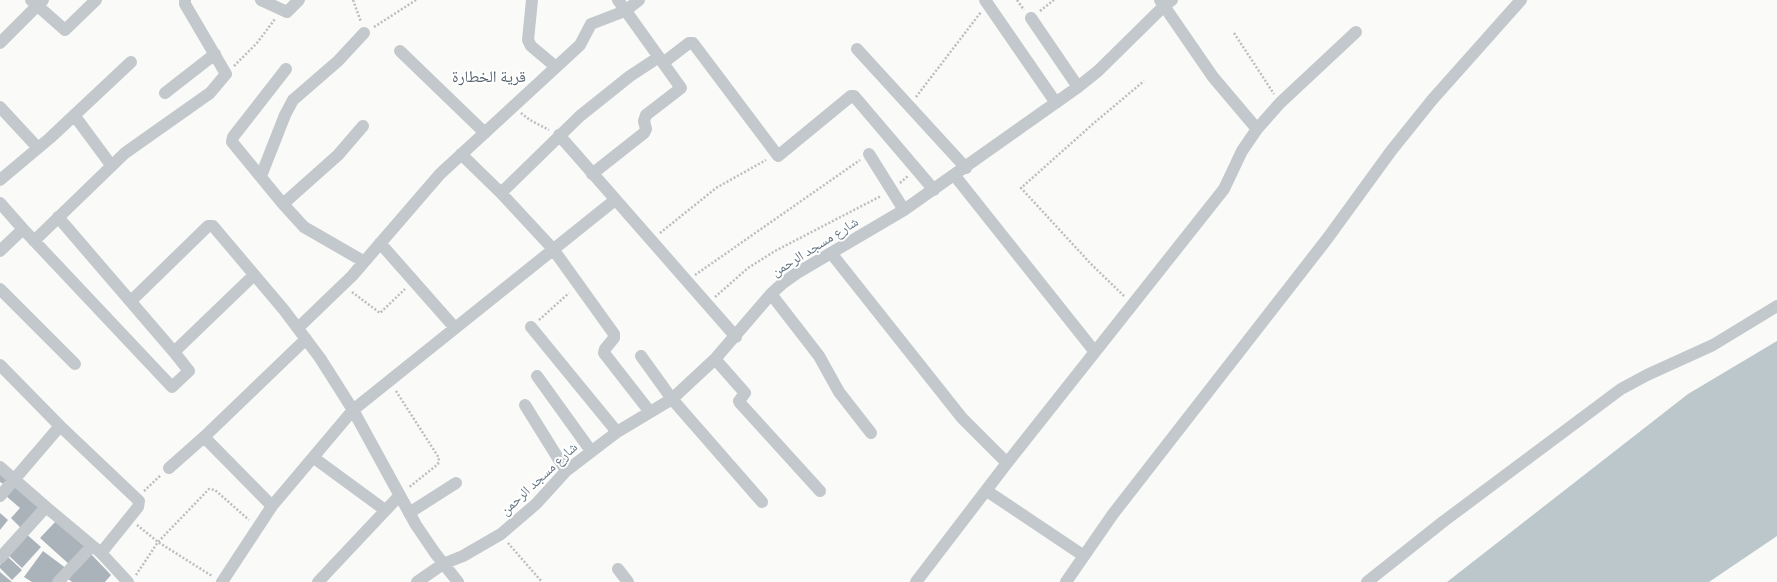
<!DOCTYPE html>
<meta charset="utf-8">
<style>
body{margin:0}
canvas{display:block;background:#fafaf8}
</style>
<canvas width="1777" height="582"></canvas>
<script>
const ctx = document.querySelector('canvas').getContext('2d');
ctx.lineJoin = 'round';
function fillPath(path, color) {
  ctx.fillStyle = color;
  ctx.fill(path, 'evenodd');
}
function toPath(rows) {
  const path = new Path2D();
  for (const r of rows) {
    path.moveTo(r[0], r[1]);
    for (let i = 2; i < r.length; i += 2) path.lineTo(r[i], r[i + 1]);
  }
  return path;
}
function stroke(path, color, width, dash) {
  ctx.strokeStyle = color;
  ctx.lineWidth = width;
  ctx.lineCap = dash ? 'butt' : 'round';
  ctx.setLineDash(dash || []);
  ctx.stroke(path);
}
function label(font, color, halo, rows, align = 'center') {
  ctx.font = font + ' Cabin,"Noto Naskh Arabic",sans-serif';
  ctx.lineWidth = 4;
  ctx.setLineDash([]);
  ctx.textBaseline = 'middle';
  ctx.strokeStyle = halo;
  ctx.fillStyle = color;
  for (const [text, x, y, turn = 0] of rows) {
    ctx.save();
    ctx.translate(x, y);
    ctx.rotate((+turn || 0) * Math.PI / 180);
    ctx.textAlign = isNaN(turn) ? turn : align;
    if (halo) ctx.strokeText(text, 0, 0);
    ctx.fillText(text, 0, 0);
    ctx.restore();
  }
}
fillPath(toPath([
 [1777,341,1777,536,1709,582,1447,582,1688,394]
]), '#bbc7cb');
fillPath(toPath([
 [0,473,12,480,7,486,0,482],
 [16,485,42,507,22,529,11,518,20,508,6,496],
 [0,513,8,520,0,530],
 [57,520,89,546,70,565,40,538],
 [24,532,41,547,22,568,6,553],
 [43,551,67,569,55,582,32,582,24,577],
 [90,553,111,575,105,582,72,582,67,578],
 [8,557,22,570,12,580,0,568,0,565],
 [0,572,12,582,0,582]
]), '#aab3b9');
stroke(toPath([
 [353,0,361,22],
 [1017,0,1024,10],
 [1040,11,1054,0],
 [374,27,416,0],
 [1234,33,1274,94],
 [234,66,257,43,275,19],
 [916,97,981,12],
 [521,113,530,120,549,130],
 [900,183,908,176],
 [660,233,716,188,766,160],
 [695,275,860,160],
 [352,292,380,313,405,289],
 [1124,296,1091,264,1021,188,1094,123,1144,81],
 [715,297,748,268,775,251,881,196],
 [539,320,569,293],
 [396,391,439,458,438,464,408,488],
 [144,491,161,475],
 [137,525,158,542,212,576],
 [508,543,542,582],
 [136,575,158,542,209,489,215,490,249,520]
]), '#bbbfc2', 2.5, [2, 2]);
stroke(toPath([
 [31,0,65,30,96,0],
 [261,0,287,12,299,0],
 [532,0,528,40,531,46,556,67],
 [985,0,1056,103],
 [1160,0,1213,77,1257,129],
 [1031,18,1078,87],
 [0,43,43,0],
 [857,49,966,168],
 [400,51,485,133],
 [663,63,689,43,693,43,778,156,851,96,854,96,934,190],
 [286,69,233,137,232,142,283,204,304,227,363,261],
 [165,93,215,54],
 [0,107,38,148],
 [74,115,111,165],
 [559,135,736,337],
 [461,154,501,193,553,249,614,334,614,338,605,349,604,353,650,412],
 [869,154,904,210],
 [592,174,644,133,646,129,644,121,646,115,681,88,618,0],
 [261,176,285,115,293,100,338,61,364,33],
 [955,176,1095,352],
 [0,180,50,138,131,62],
 [501,193,580,116,630,76,659,57],
 [0,203,23,229],
 [283,204,338,155,363,126],
 [58,217,174,352,254,275],
 [34,241,125,153,210,93,226,74,185,4,185,0],
 [380,243,455,328],
 [0,251,23,229,172,387,189,371,174,352],
 [831,253,962,418,1007,463],
 [0,289,75,364],
 [771,294,819,356,839,392,871,433],
 [131,301,208,226,213,226,284,310,320,358,353,410,416,525,435,553,458,582],
 [531,327,617,432],
 [298,328,352,276,440,174,580,45,591,24,625,11,639,0],
 [641,356,672,399,762,502],
 [715,359,745,393,739,401,740,403,820,491],
 [0,365,60,426,0,496],
 [537,376,591,451],
 [525,405,566,471],
 [60,426,139,501,138,507,101,553],
 [204,437,272,506],
 [314,458,385,510],
 [0,467,46,507,0,558],
 [169,468,204,437,306,339],
 [987,491,1084,556],
 [46,507,101,553,128,582],
 [409,513,456,483],
 [618,569,628,582],
 [58,582,92,546],
 [222,582,272,506,353,410,615,200],
 [318,582,400,495],
 [417,582,443,564,463,556,501,534,536,504,566,471,617,432,672,399,715,359,771,294,783,283,797,273,904,210,1078,87,1098,71,1164,6,1172,0],
 [916,582,1007,463,1224,189,1242,151,1257,129,1280,103,1356,32],
 [1066,582,1113,514,1327,239,1391,151,1432,100,1521,0],
 [1367,582,1444,521,1621,389,1647,375,1713,345,1777,306]
]), '#c3c8cc', 12);
label('14px', '#657683', '#fff', [
 ["شارع مسجد الرحمن",815,247,-32],
 ["شارع مسجد الرحمن",539,479,-43]
]);
label('16px', '#57646e', '#fff', [
 ["قرية الخطارة",489,77]
]);
</script>
